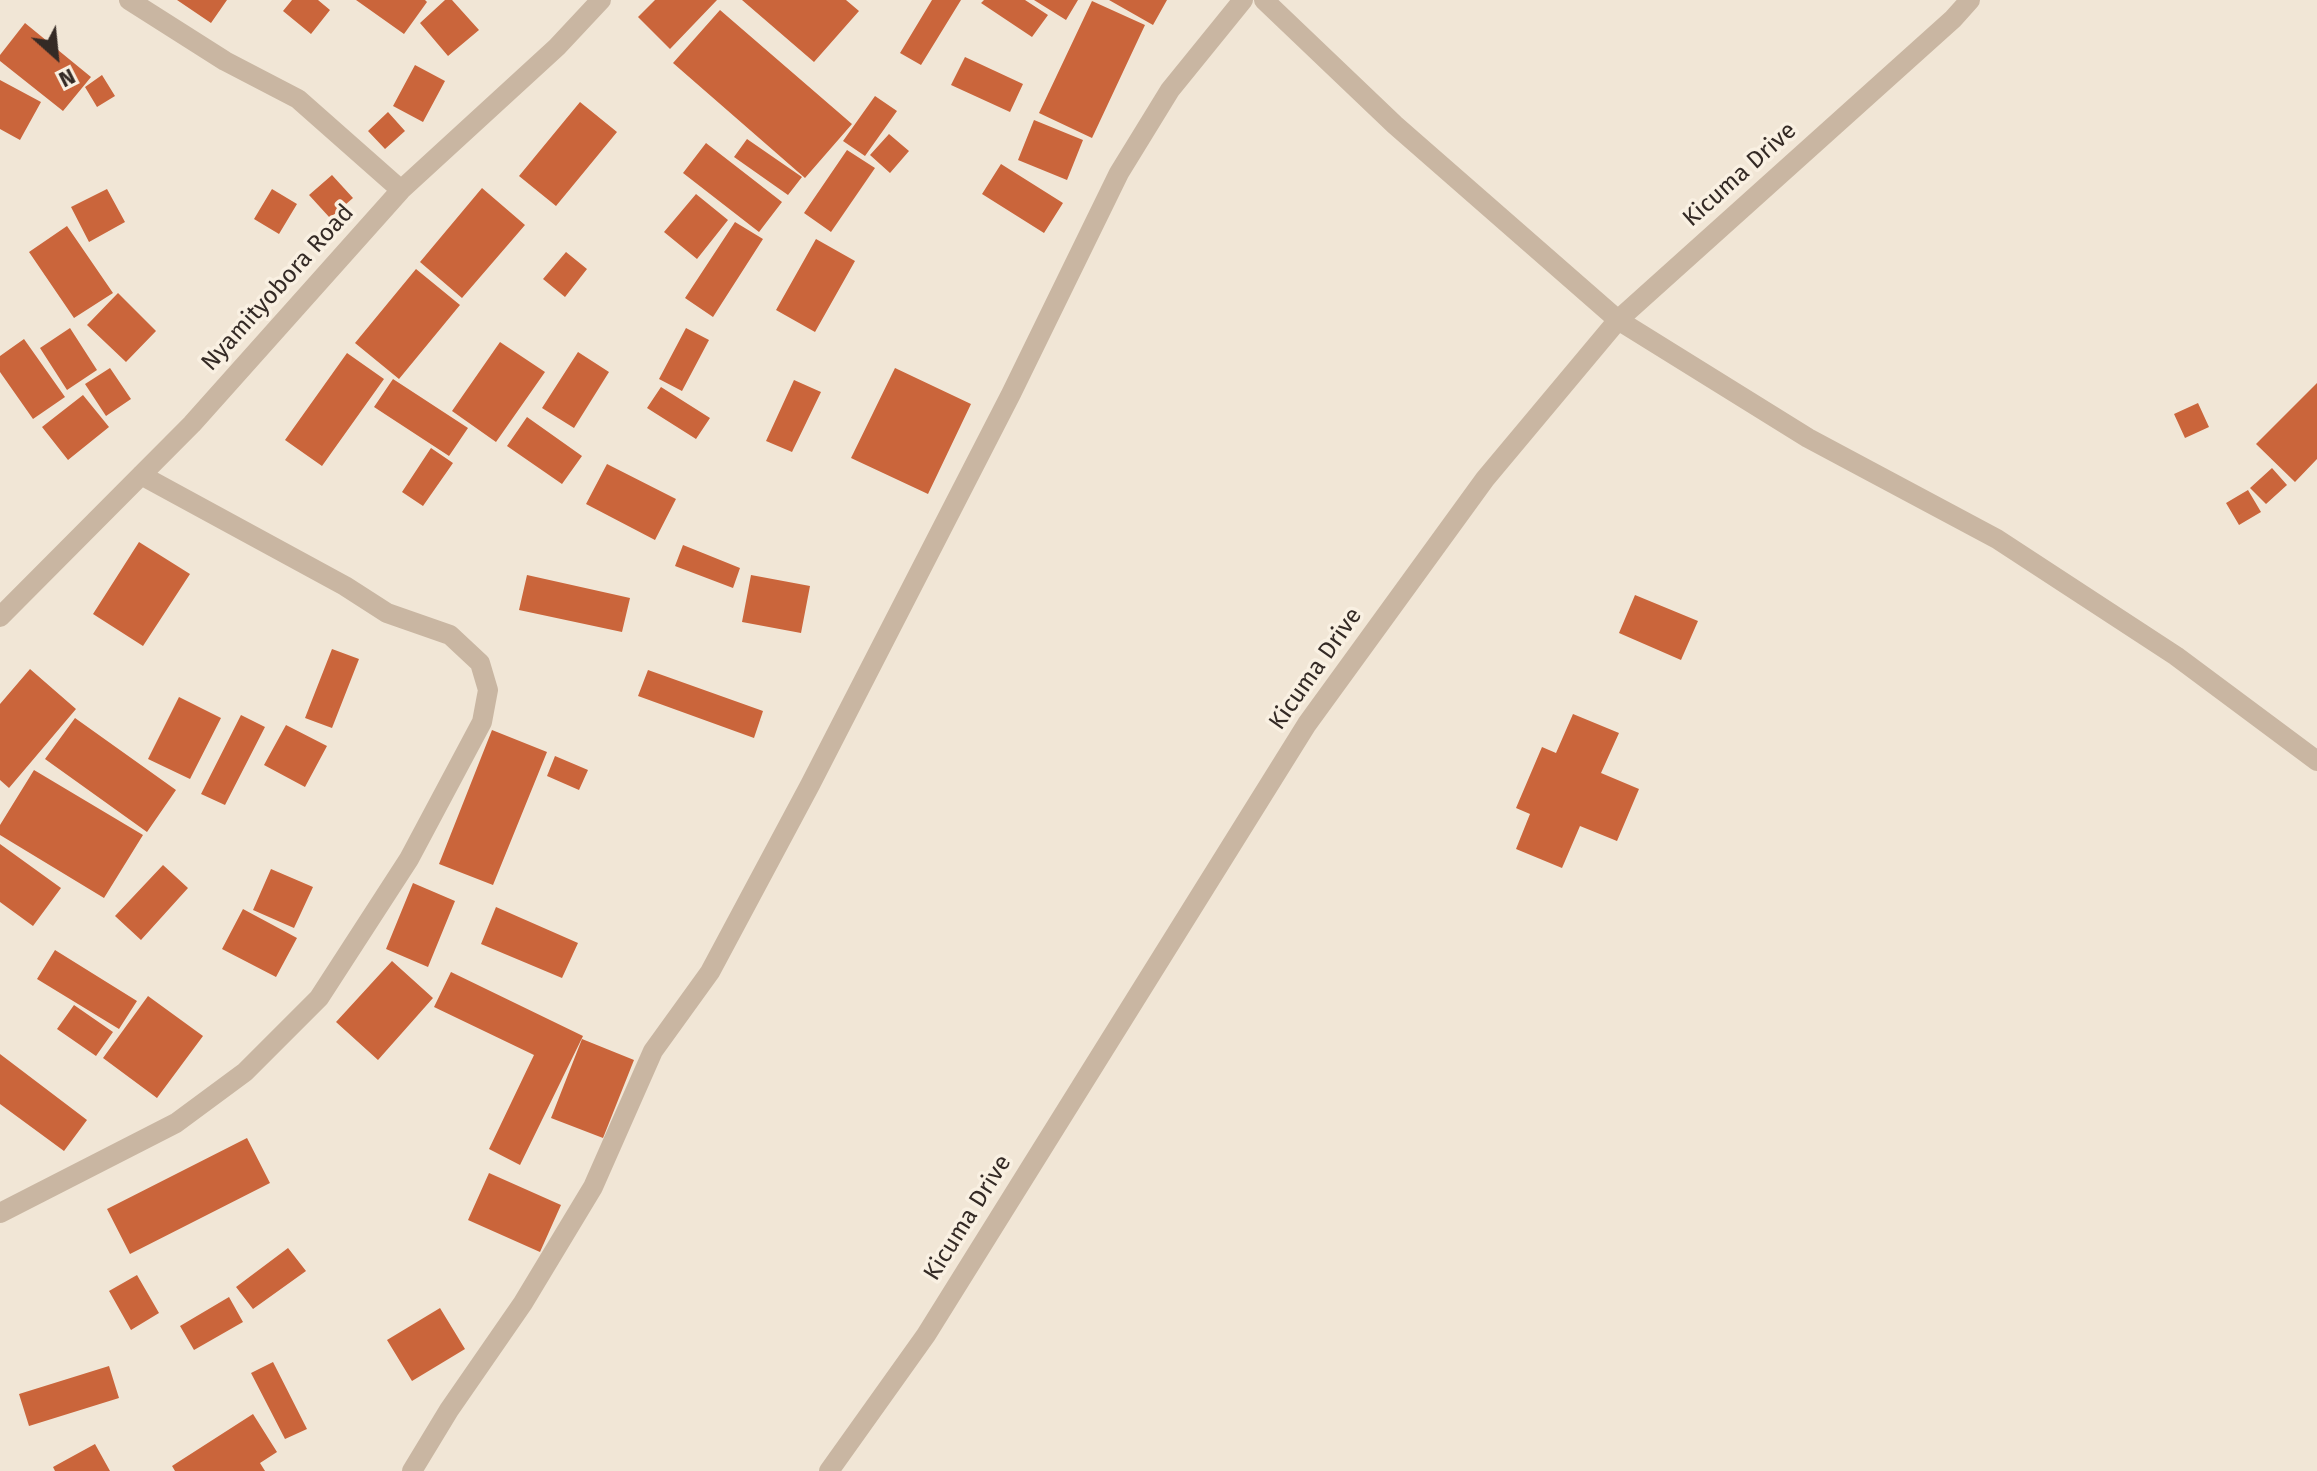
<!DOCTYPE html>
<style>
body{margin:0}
#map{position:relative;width:2317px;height:1471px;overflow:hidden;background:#f1e6d6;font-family:"Fira Sans",sans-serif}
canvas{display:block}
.north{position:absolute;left:16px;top:16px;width:80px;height:80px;-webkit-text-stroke:6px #f9f0e2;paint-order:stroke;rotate:153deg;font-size:22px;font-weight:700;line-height:32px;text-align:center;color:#342a25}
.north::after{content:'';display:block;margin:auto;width:28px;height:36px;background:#342a25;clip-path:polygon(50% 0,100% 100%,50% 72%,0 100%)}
</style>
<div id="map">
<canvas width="2317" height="1471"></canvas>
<div class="north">N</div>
</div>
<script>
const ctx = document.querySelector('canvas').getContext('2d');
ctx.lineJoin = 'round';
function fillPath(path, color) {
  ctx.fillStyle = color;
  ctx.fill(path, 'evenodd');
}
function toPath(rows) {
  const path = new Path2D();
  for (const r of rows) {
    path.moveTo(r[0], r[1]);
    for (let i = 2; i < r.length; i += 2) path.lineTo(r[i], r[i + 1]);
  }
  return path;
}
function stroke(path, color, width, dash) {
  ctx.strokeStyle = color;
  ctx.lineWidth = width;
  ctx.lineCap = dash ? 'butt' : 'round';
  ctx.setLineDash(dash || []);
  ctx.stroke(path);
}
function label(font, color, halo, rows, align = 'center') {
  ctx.font = font + ' "Fira Sans",sans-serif';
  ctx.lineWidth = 7;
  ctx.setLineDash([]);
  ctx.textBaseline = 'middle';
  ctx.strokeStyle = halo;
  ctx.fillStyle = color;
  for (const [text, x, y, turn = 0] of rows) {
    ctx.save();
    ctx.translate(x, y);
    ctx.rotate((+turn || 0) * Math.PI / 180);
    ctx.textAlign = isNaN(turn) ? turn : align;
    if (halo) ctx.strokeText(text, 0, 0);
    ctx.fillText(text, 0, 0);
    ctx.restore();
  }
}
fillPath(toPath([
 [177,0,227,0,211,23],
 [292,0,318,0,330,10,311,34,283,11],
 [356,0,425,0,427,2,404,34],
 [445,0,452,0,479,30,448,56,420,23],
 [655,0,717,0,670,49,638,17],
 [742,0,846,0,859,11,814,62],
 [932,0,961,0,921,65,900,53],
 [984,0,1025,0,1048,15,1032,37,981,3],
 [1034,0,1078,0,1066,20],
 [1109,0,1167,0,1153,25],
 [1092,1,1145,25,1092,138,1039,113],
 [720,10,852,124,805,178,673,63],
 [25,23,91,77,63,111,0,61,0,55],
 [965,57,1023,84,1010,112,951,85],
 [415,65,445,81,423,122,393,106],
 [102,75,115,96,97,107,85,87],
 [0,80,41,102,20,140,0,129],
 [875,96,897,111,865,156,843,141],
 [580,102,617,132,556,206,519,176],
 [388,112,405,131,385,149,368,131],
 [1034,120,1083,140,1067,180,1018,160],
 [889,134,909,151,890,173,870,155],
 [747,139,802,177,788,195,734,157],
 [706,143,782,202,759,232,683,173],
 [847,150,875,168,831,232,804,213],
 [1001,164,1063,203,1044,233,982,194],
 [332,175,353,198,330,218,309,195],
 [482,188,525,225,462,298,420,262],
 [107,189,125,222,89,242,71,207],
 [272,189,297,204,279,234,254,219],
 [696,194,728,220,697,259,664,232],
 [735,222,763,239,713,317,685,298],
 [67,226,113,293,74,318,29,252],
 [816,239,855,261,815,332,776,310],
 [566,252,587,269,565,297,543,279],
 [416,269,460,305,399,379,355,343],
 [118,293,156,331,126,362,87,325],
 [70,328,97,370,67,390,40,348],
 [686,328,709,340,682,391,659,379],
 [24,339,65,397,33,419,0,372,0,356],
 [500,342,545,372,496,442,452,411],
 [578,352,609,372,574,428,542,408],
 [347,353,384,379,322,466,285,440],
 [110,368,131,399,106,416,85,384],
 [895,368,971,404,928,494,851,458],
 [393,379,468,428,449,456,374,407],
 [794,380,821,392,792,452,766,441],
 [2317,383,2317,459,2295,482,2256,444],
 [661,387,710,418,696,439,647,408],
 [83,395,109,427,68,460,42,427],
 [2198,403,2209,427,2185,438,2174,414],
 [527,417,582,456,562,484,507,446],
 [431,448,453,463,423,506,402,492],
 [607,464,676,499,655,540,586,504],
 [2272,468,2287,485,2266,504,2250,488],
 [2248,490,2261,512,2239,525,2226,503],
 [139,542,190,574,143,646,93,614],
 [683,545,740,568,733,588,675,566],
 [527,575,630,598,622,632,519,610],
 [751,575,810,586,801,633,742,622],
 [1635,595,1698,621,1681,660,1619,633],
 [332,649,359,659,332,728,305,718],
 [30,669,76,709,9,788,0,780,0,704],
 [648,670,763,711,754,738,638,696],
 [179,697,221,718,190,779,148,759],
 [1573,714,1619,733,1601,773,1639,789,1617,841,1580,826,1562,868,1516,849,1530,814,1516,808,1542,747,1556,753],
 [241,715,265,727,225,805,201,794],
 [75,718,176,790,147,832,45,759],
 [286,725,327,746,305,787,264,765],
 [492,730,547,752,493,885,439,864],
 [555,756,588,770,579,790,547,776],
 [34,770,143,835,104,898,0,835,0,825],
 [0,844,61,888,33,926,0,902],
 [163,865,188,888,141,940,115,916],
 [271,869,313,887,294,928,253,910],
 [413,883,455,901,428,967,386,949],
 [496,907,578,943,562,978,481,944],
 [243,909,297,938,276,977,222,949],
 [55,950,137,1001,119,1029,37,979],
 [392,961,433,998,378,1060,336,1022],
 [451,972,583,1036,520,1165,489,1149,534,1055,434,1007],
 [148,996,203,1036,157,1098,103,1058],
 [74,1005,113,1032,96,1056,57,1029],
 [582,1039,634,1060,603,1138,551,1118],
 [0,1054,87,1120,64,1151,0,1104],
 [247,1138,270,1183,130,1254,107,1209],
 [489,1173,561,1205,540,1252,468,1220],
 [288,1248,306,1271,253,1309,236,1287],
 [137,1275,159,1313,131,1330,109,1291],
 [229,1297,243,1322,194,1350,180,1326],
 [440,1308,465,1349,412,1381,387,1340],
 [273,1362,307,1429,285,1439,251,1373],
 [109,1366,119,1398,29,1426,19,1394],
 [253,1414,277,1452,260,1463,265,1471,175,1471,172,1466],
 [95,1444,110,1471,55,1471,53,1467]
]), '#ca653b');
stroke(toPath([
 [129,0,225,61,298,99,401,190],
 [1264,0,1395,125,1618,320,1808,438,1997,539,2176,656,2317,761],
 [0,617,192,424,401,190,557,47,601,0],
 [0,1213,176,1123,245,1072,319,998,409,859,482,722,488,690,480,663,450,635,387,613,345,586,141,475],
 [412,1471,449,1410,523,1303,593,1187,653,1051,710,972,810,785,1011,394,1119,173,1170,90,1243,0],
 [829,1471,926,1335,1307,724,1485,479,1618,320,1953,19,1970,0]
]), '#c9b6a2', 20);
label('24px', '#342a25', '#f9f0e2', [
 ["Kicuma Drive",1740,175,-42],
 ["Nyamityobora Road",278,288,-48],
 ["Kicuma Drive",1316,669,-55],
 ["Kicuma Drive",968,1218,-58]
]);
</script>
